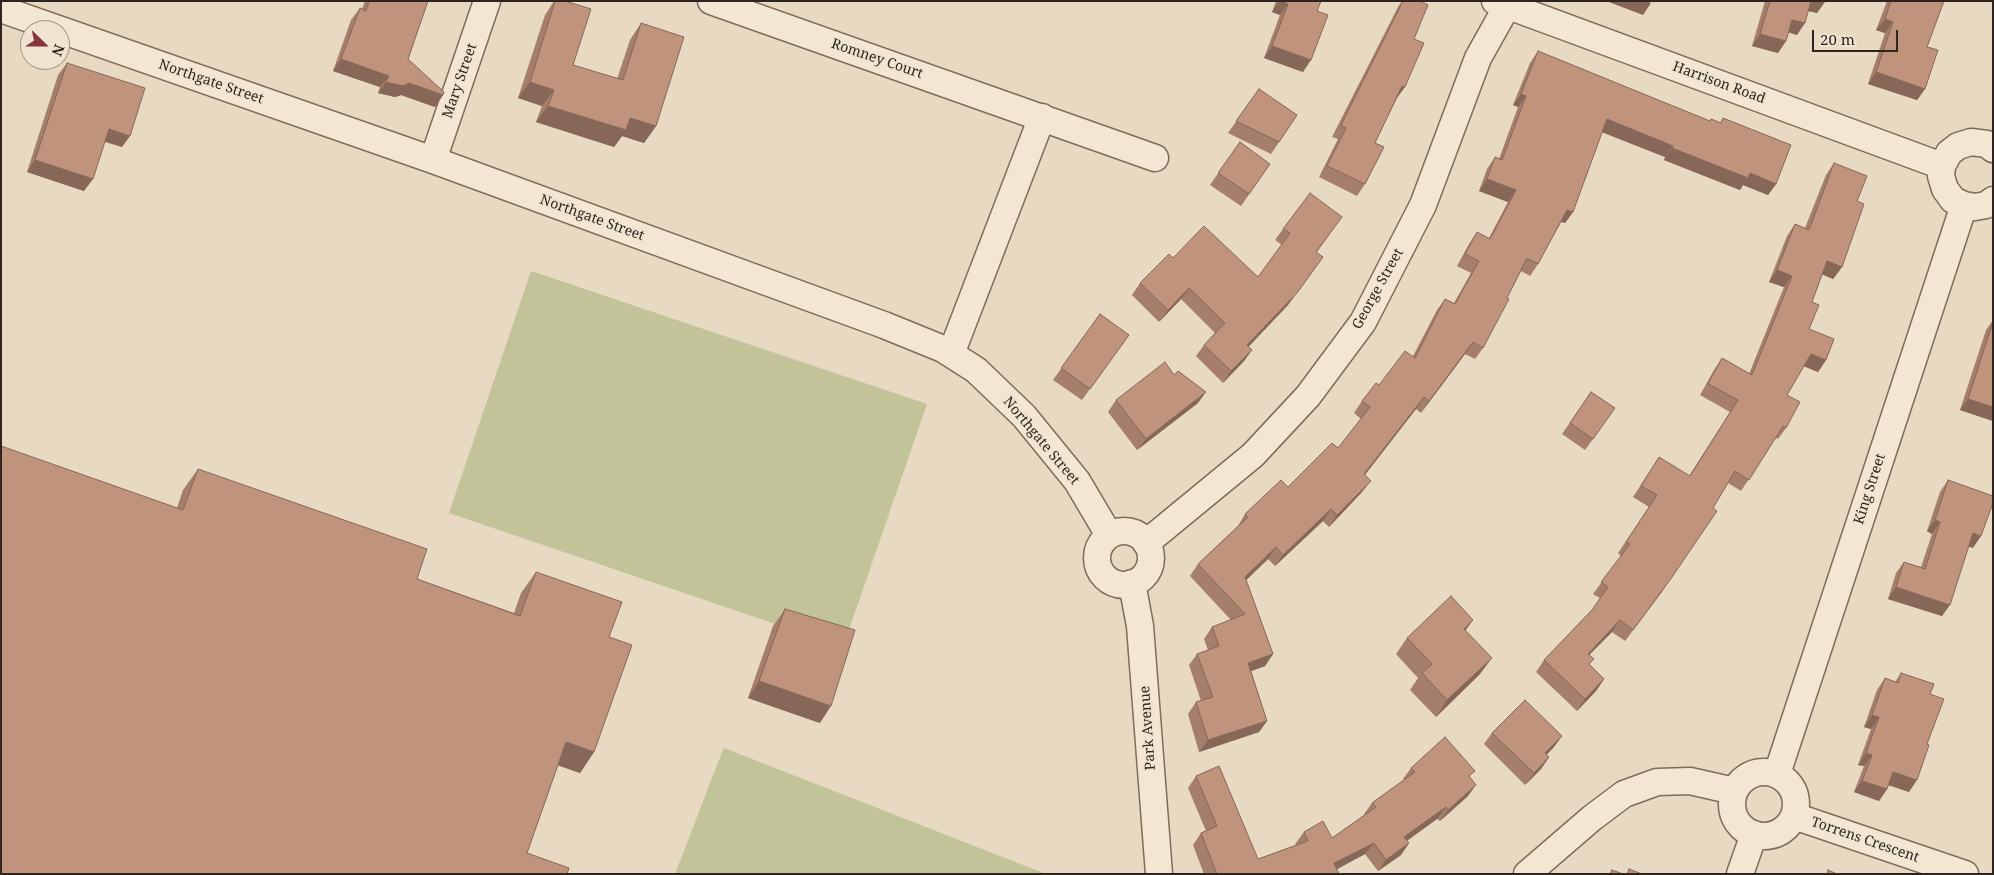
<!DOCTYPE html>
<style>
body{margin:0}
#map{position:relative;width:1994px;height:875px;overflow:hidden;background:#e7d9c2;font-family:"Noto Serif",serif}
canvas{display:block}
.frame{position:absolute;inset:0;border:2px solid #30251e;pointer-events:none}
.north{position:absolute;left:20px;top:20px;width:50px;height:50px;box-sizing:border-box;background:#efe4d0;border:1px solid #a39889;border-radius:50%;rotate:112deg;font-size:14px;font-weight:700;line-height:20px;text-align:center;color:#30251e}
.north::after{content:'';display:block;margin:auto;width:18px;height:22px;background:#85343b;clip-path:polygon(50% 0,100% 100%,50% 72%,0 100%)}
.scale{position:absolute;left:1812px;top:30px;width:86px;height:22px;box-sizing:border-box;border:2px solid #30251e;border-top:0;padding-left:6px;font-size:15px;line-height:18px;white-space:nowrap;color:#30251e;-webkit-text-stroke:4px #efe4d0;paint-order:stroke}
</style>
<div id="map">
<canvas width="1994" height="875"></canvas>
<div class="frame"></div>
<div class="north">N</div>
<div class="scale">20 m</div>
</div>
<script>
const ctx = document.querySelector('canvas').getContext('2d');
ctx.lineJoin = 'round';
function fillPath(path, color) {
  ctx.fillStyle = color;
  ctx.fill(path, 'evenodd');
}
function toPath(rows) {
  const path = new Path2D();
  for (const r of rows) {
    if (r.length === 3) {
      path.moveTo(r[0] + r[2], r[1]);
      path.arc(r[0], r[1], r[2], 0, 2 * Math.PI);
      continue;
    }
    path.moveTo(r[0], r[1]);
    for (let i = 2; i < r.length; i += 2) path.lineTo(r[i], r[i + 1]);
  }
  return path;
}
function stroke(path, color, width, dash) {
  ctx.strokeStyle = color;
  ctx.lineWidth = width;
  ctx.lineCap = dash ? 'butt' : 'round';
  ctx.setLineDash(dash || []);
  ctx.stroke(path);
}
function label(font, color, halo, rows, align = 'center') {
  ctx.font = font + ' "Noto Serif",serif';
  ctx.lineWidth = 4;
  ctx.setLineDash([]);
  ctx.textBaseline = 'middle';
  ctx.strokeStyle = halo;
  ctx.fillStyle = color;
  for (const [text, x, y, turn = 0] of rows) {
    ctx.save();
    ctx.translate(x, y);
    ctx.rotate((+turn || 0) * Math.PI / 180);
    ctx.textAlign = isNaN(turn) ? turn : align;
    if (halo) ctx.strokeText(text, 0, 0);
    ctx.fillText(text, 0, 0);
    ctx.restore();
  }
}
fillPath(toPath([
 [531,271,927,404,843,647,449,513],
 [724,747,724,748,1046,874,675,874]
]), '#c2c398');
const street = toPath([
 [711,1,1155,158],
 [1495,1,1942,166],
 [1,9,433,160,884,325,943,349,976,370,1024,416,1077,481,1109,535],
 [1993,149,1987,144,1971,142,1958,146,1949,153,1942,166,1941,176,1945,189,1953,200,1964,205,1975,207,1986,205,1993,200],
 [433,160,487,1],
 [951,354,1042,117],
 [1124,558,27],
 [1146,543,1253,455,1308,396,1363,322,1423,205,1478,58,1510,1],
 [1132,583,1140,626,1159,874],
 [1764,804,32],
 [1777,774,1964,205],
 [1794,816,1965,874],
 [1527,874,1592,818,1624,794,1657,782,1690,781,1734,791],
 [1740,874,1754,834]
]);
stroke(street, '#7e6b5c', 29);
stroke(street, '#f3e7d4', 26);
fillPath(toPath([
 [365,1,428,1,408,59,443,95,435,107,401,95,395,97,378,93,380,87,333,71,351,20,360,8,362,9],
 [554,1,565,1,573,65,617,79,630,40,641,23,656,126,644,143,622,136,614,147,536,122,542,106,518,98,545,15],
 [1276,1,1321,1,1317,11,1303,72,1264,58,1280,15,1272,12],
 [1402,1,1420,1,1414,39,1397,98,1375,143,1365,184,1357,196,1319,177,1338,139,1332,137,1398,7],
 [1765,1,1825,1,1817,13,1808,11,1797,35,1788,32,1786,41,1778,53,1752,46],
 [1887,1,1944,1,1927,47,1925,89,1917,100,1868,84,1885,33,1876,30],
 [1538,51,1709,121,1711,119,1720,123,1723,118,1776,184,1768,195,1743,185,1740,190,1664,160,1665,157,1602,132,1573,212,1565,223,1561,222,1538,264,1530,276,1521,271,1507,298,1483,348,1475,359,1465,354,1421,413,1416,409,1365,475,1362,492,1329,527,1323,521,1275,566,1268,559,1246,580,1273,654,1265,666,1251,671,1267,721,1259,732,1199,752,1188,714,1196,702,1201,701,1189,665,1197,654,1208,650,1204,639,1212,627,1231,620,1190,576,1198,564,1238,526,1245,514,1288,487,1338,448,1361,419,1354,413,1362,401,1379,385,1413,356,1437,310,1445,299,1454,303,1471,273,1457,266,1469,244,1477,232,1489,238,1508,202,1479,191,1487,169,1495,157,1499,159,1518,107,1513,105,1530,63],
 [67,63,122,147,105,142,84,191,27,172,58,75],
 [1259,89,1297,115,1271,154,1228,133],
 [1240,142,1270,164,1241,206,1210,185],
 [1834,163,1857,201,1842,267,1833,279,1822,274,1812,302,1809,329,1826,360,1818,372,1804,366,1787,395,1786,428,1778,439,1776,438,1741,491,1728,483,1662,592,1625,641,1612,632,1589,655,1590,665,1604,679,1596,691,1577,711,1536,672,1544,660,1592,610,1600,598,1593,594,1621,556,1618,553,1649,507,1633,497,1659,457,1689,476,1730,412,1700,395,1714,370,1722,358,1749,374,1784,287,1769,282,1787,236,1795,224,1805,228,1826,175],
 [1334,228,1317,252,1288,305,1248,346,1252,350,1244,361,1223,383,1196,356,1204,345,1215,333,1181,299,1159,322,1132,295,1140,283,1173,258,1258,277,1282,245,1275,240,1283,229],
 [1100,314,1129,335,1082,400,1053,380],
 [1993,320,1993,421,1960,410,1986,330],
 [1174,375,1198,403,1137,450,1108,412,1116,400],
 [1591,392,1615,408,1585,450,1562,434],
 [198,469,417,579,514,613,521,593,536,572,609,637,594,752,580,773,558,765,527,853,1,874,177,508,183,490],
 [1948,480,1973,548,1969,546,1942,616,1888,599,1896,573,1904,562,1921,567,1932,534,1927,531,1940,492],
 [785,609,820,723,748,698,773,626],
 [1465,631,1480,674,1436,717,1410,690,1418,678,1396,654,1407,638],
 [1901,673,1930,694,1909,792,1889,785,1887,789,1879,801,1854,792,1864,766,1858,765,1871,729,1864,727,1877,690,1885,678,1895,682],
 [1492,733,1562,736,1553,748,1546,755,1549,757,1541,769,1525,785,1484,744],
 [1411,768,1470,778,1468,796,1440,821,1437,819,1407,841,1409,843,1401,855,1378,871,1365,854,1337,869,1339,874,1204,874,1193,845,1201,833,1206,831,1188,788,1196,776,1258,859,1296,845,1295,844,1304,832,1332,838,1365,815,1364,814,1372,803,1404,780,1403,779]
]), '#a57e6c');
fillPath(toPath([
 [1279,1,1282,1,1288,4,1280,15,1272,12],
 [1606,1,1646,1,1651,3,1643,15],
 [1810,1,1823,1,1825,2,1817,13,1804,10],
 [1885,19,1893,22,1885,33,1876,30],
 [1792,20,1805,23,1797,35,1784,31],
 [1760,34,1786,41,1778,53,1752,46],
 [1272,46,1311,60,1303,72,1264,58],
 [341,59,389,76,380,87,333,71],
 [1876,72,1925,89,1917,100,1868,84],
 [386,82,409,83,443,95,435,107,401,95,395,97,378,93],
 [530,82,554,90,542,106,518,98],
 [1402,86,1405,87,1397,98,1394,97],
 [1521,94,1526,96,1518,107,1513,105],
 [548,106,630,118,656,126,644,143,622,136,614,147,536,122],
 [1607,119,1673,146,1665,157,1599,131],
 [109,129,130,136,122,147,101,140],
 [1672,148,1750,173,1776,184,1768,195,1743,185,1740,190,1664,160],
 [35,160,93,179,84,191,27,172],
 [1487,179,1516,190,1508,202,1479,191],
 [1567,210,1573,212,1565,223,1559,221],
 [1323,257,1288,305,1239,357,1247,345],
 [1827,261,1842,267,1833,279,1819,273],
 [1777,270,1792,276,1784,287,1769,282],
 [1189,288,1181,299,1159,322,1168,310],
 [1473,342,1465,354,1421,413,1429,401],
 [1252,350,1244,361,1223,383,1231,371],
 [1811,354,1826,360,1818,372,1803,366],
 [1206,392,1198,403,1137,450,1146,439],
 [1424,397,1416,409,1356,486,1364,474],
 [1968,399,1993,407,1993,421,1960,410],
 [1371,481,1362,492,1329,527,1337,515],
 [1331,509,1323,521,1275,566,1283,555],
 [1935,520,1940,522,1932,534,1927,531],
 [1973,533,1981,536,1973,548,1965,545],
 [1276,547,1268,559,1237,589,1245,577],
 [1896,587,1950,605,1942,616,1888,599],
 [1473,620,1461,637,1464,629],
 [1620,620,1612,632,1579,665,1588,654],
 [1273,654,1265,666,1240,675,1248,663],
 [1492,658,1480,674,1436,717,1447,700],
 [1604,679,1596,691,1577,711,1585,699],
 [759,681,831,706,820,723,748,698],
 [1872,715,1879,717,1871,729,1864,727],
 [1267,721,1259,732,1199,752,1208,740],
 [1562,736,1553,748,1537,765,1545,753],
 [566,742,594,752,580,773,551,763],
 [1866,753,1872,755,1864,766,1858,765],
 [1549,757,1541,769,1525,785,1534,773],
 [1893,772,1917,780,1909,792,1885,784],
 [1862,781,1887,789,1879,801,1854,792],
 [1476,785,1468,796,1440,821,1448,810],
 [1446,807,1437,819,1396,848,1404,837],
 [1374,843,1365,854,1328,874,1334,863],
 [1409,843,1401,855,1378,871,1386,860]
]), '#866758');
const building = toPath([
 [369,1,428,1,408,59,444,92,443,95,409,83,403,86,386,82,389,76,341,59,360,8,366,11,369,1],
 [555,1,565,1,591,9,573,65,623,80,641,23,684,37,656,126,630,118,626,130,548,106,554,90,530,82,555,1],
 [1282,1,1321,1,1317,11,1328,15,1311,60,1272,46,1288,4,1282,1],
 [1403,1,1420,1,1428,5,1414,39,1424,43,1405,87,1402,86,1375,143,1384,147,1365,184,1327,166,1346,128,1341,125,1403,1],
 [1770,1,1811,1,1805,23,1792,20,1786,41,1760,34,1770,1],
 [1891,1,1944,1,1927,47,1938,50,1925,89,1876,72,1893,22,1885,19,1891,1],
 [1538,51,1710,121,1711,119,1721,123,1723,118,1791,145,1776,184,1750,173,1748,178,1672,148,1673,146,1607,119,1573,212,1567,210,1538,264,1527,258,1507,298,1509,299,1483,348,1473,342,1429,401,1424,397,1364,474,1371,481,1337,515,1331,509,1283,555,1276,547,1245,577,1273,654,1248,663,1267,721,1208,740,1196,702,1213,697,1197,654,1219,646,1212,627,1245,614,1198,564,1248,517,1245,514,1281,480,1288,487,1332,443,1338,448,1370,407,1362,401,1376,383,1379,385,1405,351,1415,358,1445,299,1455,304,1479,261,1465,254,1477,232,1490,239,1516,190,1487,179,1495,157,1502,160,1526,96,1521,94,1538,51],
 [67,63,145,88,130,136,109,129,93,179,35,160,67,63],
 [1259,89,1297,115,1279,142,1236,121,1259,89],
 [1240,142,1270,164,1249,194,1218,173,1240,142],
 [1834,163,1867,176,1857,201,1864,204,1842,267,1827,261,1812,302,1819,305,1809,329,1834,339,1826,360,1811,354,1787,395,1800,402,1786,428,1783,426,1749,480,1735,471,1713,508,1717,511,1670,580,1633,630,1620,620,1588,654,1594,659,1589,664,1604,679,1585,699,1544,660,1592,610,1608,587,1601,582,1630,544,1626,542,1657,495,1641,486,1659,457,1690,476,1738,400,1708,384,1722,358,1752,375,1792,276,1777,270,1795,224,1809,230,1834,163],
 [1310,193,1342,217,1316,252,1323,257,1297,293,1247,345,1252,350,1231,371,1204,345,1225,323,1189,288,1168,310,1140,283,1169,254,1173,258,1204,226,1258,277,1290,233,1283,229,1310,193],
 [1100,314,1129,335,1090,389,1061,368,1100,314],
 [1993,322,1993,407,1968,399,1993,322],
 [1165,362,1174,375,1178,371,1206,392,1146,439,1116,400,1165,362],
 [1591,392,1615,408,1593,439,1570,423,1591,392],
 [1,446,183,510,198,469,427,549,417,579,520,616,536,572,622,602,609,637,632,645,594,752,566,742,527,853,569,868,567,874,1,874,1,446],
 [1948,480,1993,496,1993,503,1981,536,1973,533,1950,605,1896,587,1904,562,1925,569,1940,522,1935,520,1948,480],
 [1451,596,1473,620,1464,629,1492,658,1447,700,1422,673,1432,664,1407,638,1451,596],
 [785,609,855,630,831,706,759,681,785,609],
 [1901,673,1934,684,1930,694,1944,699,1927,744,1929,745,1917,780,1893,772,1887,789,1862,781,1872,755,1866,753,1879,717,1872,715,1885,678,1898,683,1901,673],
 [1525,700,1562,736,1545,753,1549,757,1534,773,1492,733,1525,700],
 [1445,737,1475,771,1469,776,1476,785,1448,810,1446,807,1404,837,1409,843,1386,860,1374,843,1334,863,1339,874,1217,874,1201,833,1217,826,1196,776,1219,766,1258,859,1308,841,1304,832,1323,821,1332,838,1376,807,1372,803,1415,772,1411,768,1445,737],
 [1629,869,1642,874,1627,874,1629,869],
 [1612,870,1623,874,1610,874,1612,870],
 [1828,870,1837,874,1827,874,1828,870]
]);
fillPath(building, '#c0937d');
stroke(building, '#866758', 1);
label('14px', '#30251e', '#efe4d0', [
 ["Romney Court",877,59,19],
 ["Mary Street",460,81,-71],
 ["Northgate Street",211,82,19],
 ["Harrison Road",1719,83,20],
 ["Northgate Street",592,218,20],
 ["George Street",1378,289,-61],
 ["Northgate Street",1041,441,50],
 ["King Street",1870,489,-72],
 ["Park Avenue",1148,728,-94],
 ["Torrens Crescent",1865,840,19]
]);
</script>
